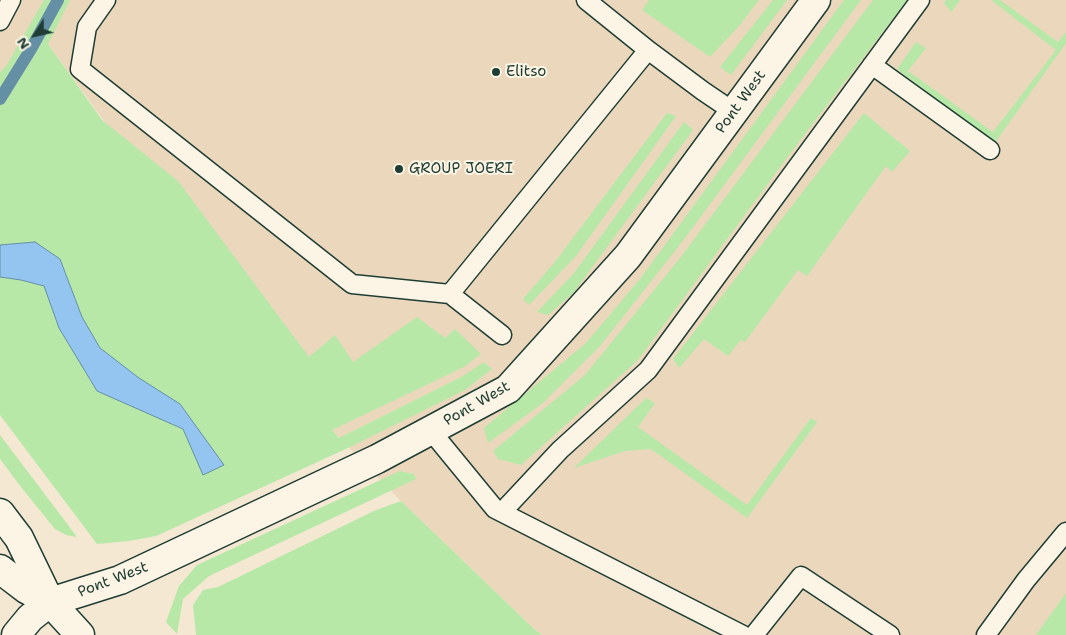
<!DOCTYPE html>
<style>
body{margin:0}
#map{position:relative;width:1066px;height:635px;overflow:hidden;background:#f4e8d2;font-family:"Shantell Sans",sans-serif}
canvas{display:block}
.north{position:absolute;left:10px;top:10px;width:50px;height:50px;-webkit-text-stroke:4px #fcf5e5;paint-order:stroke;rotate:235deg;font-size:14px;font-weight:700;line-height:20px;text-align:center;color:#1f3d34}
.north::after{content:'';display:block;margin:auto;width:18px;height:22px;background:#1f3d34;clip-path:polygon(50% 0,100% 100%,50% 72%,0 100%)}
</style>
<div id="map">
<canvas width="1066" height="635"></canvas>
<div class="north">N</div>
</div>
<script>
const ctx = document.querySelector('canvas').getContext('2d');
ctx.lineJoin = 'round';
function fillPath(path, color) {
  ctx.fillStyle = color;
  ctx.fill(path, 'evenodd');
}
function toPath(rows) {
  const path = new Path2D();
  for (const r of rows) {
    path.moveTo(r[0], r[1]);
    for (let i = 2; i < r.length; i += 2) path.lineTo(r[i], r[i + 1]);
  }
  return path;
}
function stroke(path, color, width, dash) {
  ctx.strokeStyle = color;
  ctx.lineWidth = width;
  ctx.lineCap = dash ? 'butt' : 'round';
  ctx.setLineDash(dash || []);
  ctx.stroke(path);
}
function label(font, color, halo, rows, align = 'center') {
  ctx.font = font + ' "Shantell Sans",sans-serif';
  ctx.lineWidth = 4;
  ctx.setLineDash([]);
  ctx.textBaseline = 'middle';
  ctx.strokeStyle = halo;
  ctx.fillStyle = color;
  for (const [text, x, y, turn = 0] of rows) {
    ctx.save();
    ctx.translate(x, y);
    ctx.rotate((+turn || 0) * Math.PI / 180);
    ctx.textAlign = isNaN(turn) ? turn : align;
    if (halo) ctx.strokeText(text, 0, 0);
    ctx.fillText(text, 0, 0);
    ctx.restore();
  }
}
fillPath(toPath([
 [0,0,1066,0,1066,628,1061,635,542,635,534,629,401,501,319,417,48,44,0,104]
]), '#ebd8bc');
fillPath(toPath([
 [44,0,70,0,48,44,102,120,178,181,309,357,335,335,353,362,417,317,445,338,455,329,481,354,464,367,332,430,339,438,463,376,484,362,492,369,465,390,348,448,156,536,129,541,97,544,0,415,0,73,8,63],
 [649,0,759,0,739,26,710,57,642,10],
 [773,0,787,0,731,75,720,67],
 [844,0,861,0,682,242,600,346,543,403,488,443,484,428,586,343,640,279],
 [873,0,907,0,789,155,638,360,521,465,498,459,493,451,585,375,680,258],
 [946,0,960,0,951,12,944,3],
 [991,0,1000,0,1058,42,1066,32,1066,43,994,144,897,69,916,42,926,48,908,71,993,132,1056,50],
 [667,113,676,116,576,256,529,305,523,299,554,263],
 [864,113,910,151,892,172,886,166,807,276,798,270,745,342,741,340,728,356,704,339,679,368,673,359],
 [684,122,693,130,574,292,548,315,537,312,574,273],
 [646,398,655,403,638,427,747,505,811,418,817,422,747,518,651,449,625,451,574,468],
 [0,435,59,513,77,537,66,535,55,529,21,487,0,459],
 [400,471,414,474,416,479,209,576,183,599,177,634,166,622,179,586,197,565],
 [401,501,534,629,542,635,196,635,193,605,203,590,218,587,376,510],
 [1066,593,1066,635,1036,635]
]), '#b7e8a8');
const water = toPath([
 [35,242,60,259,82,317,100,348,139,378,180,404,224,465,203,475,183,429,97,391,59,328,44,286,21,280,0,277,0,245,35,242]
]);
fillPath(water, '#94c5f0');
stroke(water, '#658fa5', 1);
stroke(toPath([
 [0,99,31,49,58,0]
]), '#658fa5', 12);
const lane = toPath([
 [106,0,87,27,80,69,352,284,450,294],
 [586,0,648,50],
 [0,21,11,0],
 [872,65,990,150],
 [502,335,450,294,648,50,703,91,734,112],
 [431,431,495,509,743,635],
 [502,512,560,450,648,370,920,0],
 [754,635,801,576,890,635],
 [986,635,1026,580,1066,532]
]);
const street = toPath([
 [50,602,120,580,377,459,508,389,628,256,816,0]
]);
const secondary = toPath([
 [16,635,30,618,50,602]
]);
const primary = toPath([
 [0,513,19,538,50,602,80,635],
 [0,569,26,589,50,602]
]);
stroke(lane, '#1f3d34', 21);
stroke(street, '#1f3d34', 31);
stroke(secondary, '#1f3d34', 31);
stroke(primary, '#1f3d34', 31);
stroke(lane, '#fcf5e5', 18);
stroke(street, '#fcf5e5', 28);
stroke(secondary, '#fcf5e5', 28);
stroke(primary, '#fcf5e5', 28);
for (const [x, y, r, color] of [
 [496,72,5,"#1f3d34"],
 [399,169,5,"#1f3d34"]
]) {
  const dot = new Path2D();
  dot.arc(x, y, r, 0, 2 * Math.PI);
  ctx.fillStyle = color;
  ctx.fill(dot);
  stroke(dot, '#fcf5e5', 2);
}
label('15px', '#1f3d34', '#fcf5e5', [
 ["Elitso",506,72],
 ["GROUP JOERI",409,169]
], 'left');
label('15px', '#1f3d34', '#fcf5e5', [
 ["Pont West",741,102,-54],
 ["Pont West",477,404,-30],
 ["Pont West",113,580,-21]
]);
</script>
